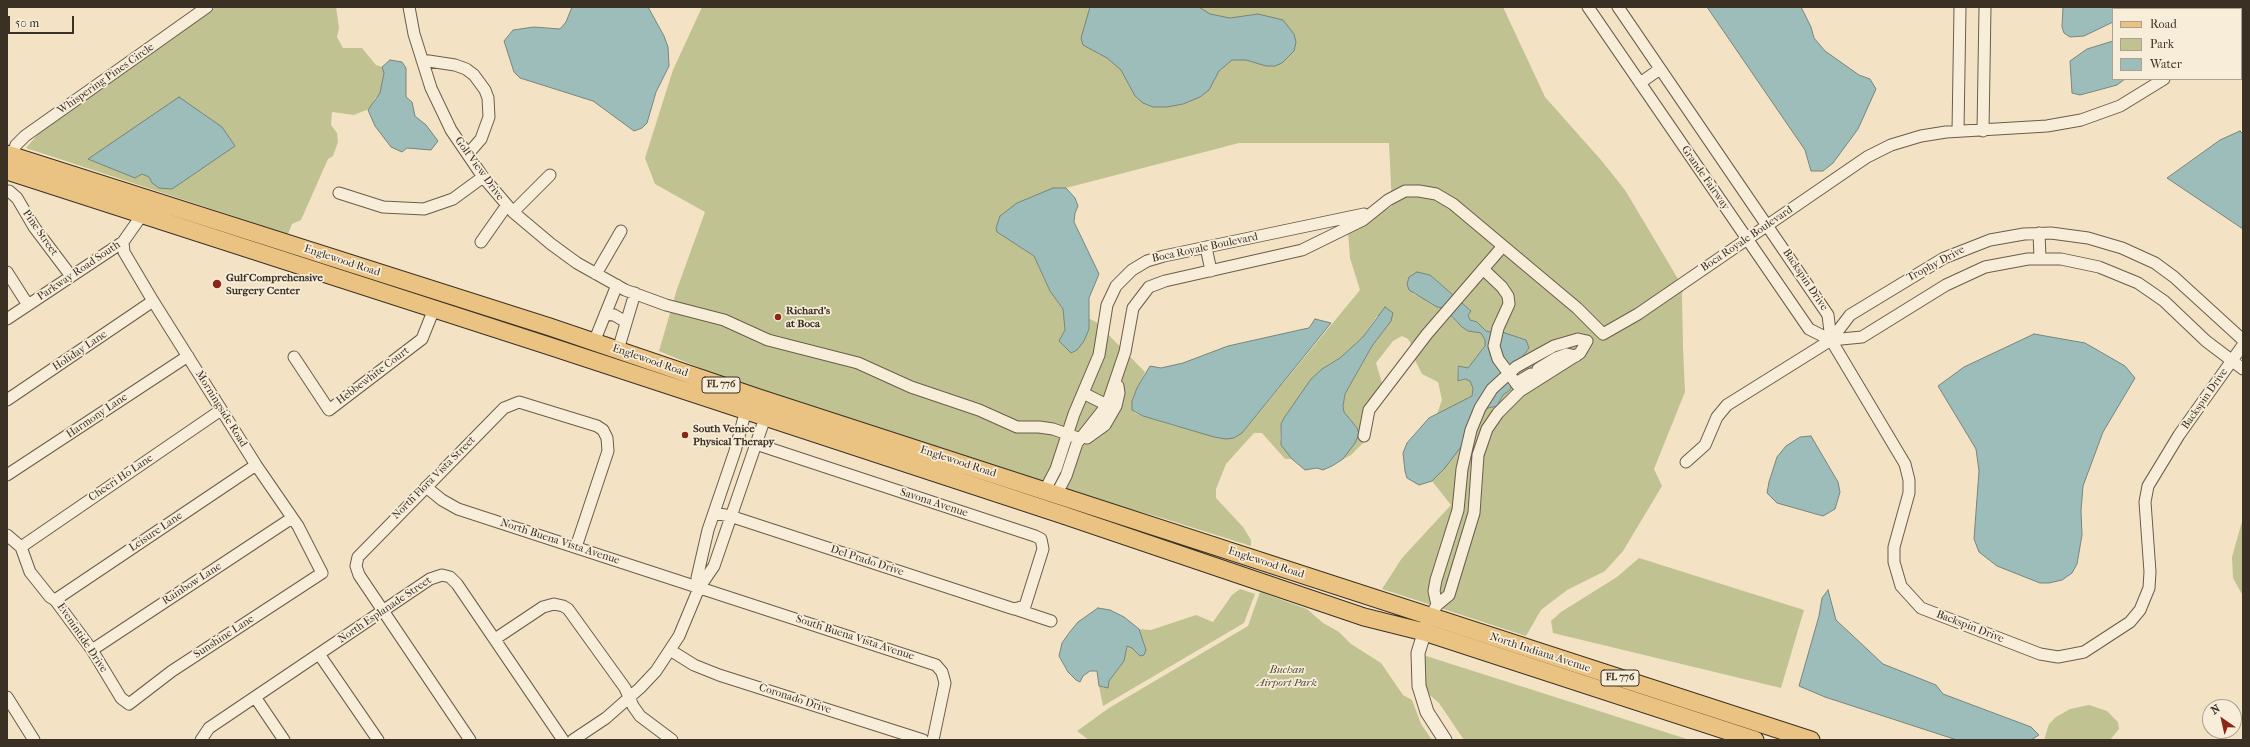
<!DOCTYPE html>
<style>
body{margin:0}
#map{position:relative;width:2250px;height:747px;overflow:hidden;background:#f3e3c4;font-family:"IM FELL French Canon",serif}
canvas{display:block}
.frame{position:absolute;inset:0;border:8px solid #3b3024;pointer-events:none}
.legend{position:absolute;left:2112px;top:8px;width:130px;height:72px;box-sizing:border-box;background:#f7edd9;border:1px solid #aca191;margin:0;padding:5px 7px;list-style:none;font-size:12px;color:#3b3024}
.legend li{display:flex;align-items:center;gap:8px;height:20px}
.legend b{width:20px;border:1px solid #aca191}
.north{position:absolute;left:2202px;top:699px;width:40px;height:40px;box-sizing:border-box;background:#f7edd9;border:1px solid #aca191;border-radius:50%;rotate:326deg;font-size:11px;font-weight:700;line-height:16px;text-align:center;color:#3b3024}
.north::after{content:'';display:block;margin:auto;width:14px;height:18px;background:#8f2418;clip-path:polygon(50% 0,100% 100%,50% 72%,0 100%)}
.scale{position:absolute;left:8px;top:16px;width:66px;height:18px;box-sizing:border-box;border:2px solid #3b3024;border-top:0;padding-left:5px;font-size:12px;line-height:14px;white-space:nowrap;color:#3b3024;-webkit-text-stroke:3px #f7edd9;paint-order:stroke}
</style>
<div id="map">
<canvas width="2250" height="747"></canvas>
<div class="frame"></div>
<ul class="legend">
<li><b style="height:5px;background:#eac282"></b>Road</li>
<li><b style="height:11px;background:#c0c291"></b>Park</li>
<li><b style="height:11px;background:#9dbdba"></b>Water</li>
</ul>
<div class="north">N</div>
<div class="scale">50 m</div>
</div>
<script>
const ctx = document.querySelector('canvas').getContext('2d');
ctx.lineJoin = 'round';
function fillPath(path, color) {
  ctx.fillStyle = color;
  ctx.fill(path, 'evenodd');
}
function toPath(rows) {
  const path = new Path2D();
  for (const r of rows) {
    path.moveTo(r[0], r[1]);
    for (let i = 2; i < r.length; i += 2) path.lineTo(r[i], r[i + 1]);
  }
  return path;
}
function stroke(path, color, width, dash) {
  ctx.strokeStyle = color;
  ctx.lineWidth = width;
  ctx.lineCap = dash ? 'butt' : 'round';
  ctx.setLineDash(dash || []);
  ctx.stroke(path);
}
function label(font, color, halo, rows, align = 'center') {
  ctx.font = font + ' "IM FELL French Canon",serif';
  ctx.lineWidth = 3.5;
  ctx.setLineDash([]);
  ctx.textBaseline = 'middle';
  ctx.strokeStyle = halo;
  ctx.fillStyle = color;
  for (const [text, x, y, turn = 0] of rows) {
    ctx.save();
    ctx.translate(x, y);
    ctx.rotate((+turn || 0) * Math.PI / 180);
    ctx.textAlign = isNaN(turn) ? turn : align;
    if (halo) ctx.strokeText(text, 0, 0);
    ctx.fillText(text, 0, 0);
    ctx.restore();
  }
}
fillPath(toPath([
 [216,7,336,7,339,28,337,37,343,48,362,48,376,65,382,67,384,73,380,94,375,98,371,108,354,115,332,112,331,125,337,133,338,142,333,156,328,159,301,220,292,224,288,234,26,148,45,126],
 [235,146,152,183,149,177,142,174],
 [702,7,1503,7,1545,97,1601,160,1625,190,1684,289,1682,294,1683,347,1685,392,1654,469,1662,486,1623,551,1605,571,1567,590,1541,610,1526,636,1382,589,1402,558,1451,505,1432,481,1467,439,1482,413,1488,408,1497,406,1503,395,1510,390,1508,378,1533,363,1523,356,1529,348,1486,331,1477,322,1470,320,1468,315,1471,311,1430,275,1413,294,1424,298,1437,307,1444,308,1456,321,1468,331,1481,333,1485,340,1485,346,1468,368,1457,366,1458,381,1465,379,1470,381,1473,388,1472,396,1450,409,1437,414,1442,400,1438,382,1422,374,1414,358,1413,347,1408,339,1402,336,1393,341,1376,363,1382,383,1365,441,1351,455,1343,459,1357,428,1344,412,1343,406,1345,394,1372,346,1385,329,1387,323,1377,316,1363,337,1340,358,1322,369,1311,379,1284,418,1281,424,1280,440,1292,459,1285,459,1262,433,1254,433,1226,464,1216,489,1216,498,1243,527,1251,540,1251,546,1159,517,1058,489,760,393,659,351,677,289,705,212,655,184,645,158,673,70],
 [1239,143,1389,143,1392,206,1348,232,1350,258,1360,290,1242,433,1175,426,1135,413,1132,400,1145,372,1096,322,1088,318,1089,329,1059,341,1065,330,1063,309,1050,291,1034,256,997,232,996,228,1000,216,1053,188,1066,188],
 [2243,518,2243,596,2233,578,2232,557],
 [1639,558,1804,610,1781,688,1553,633,1551,621,1561,612,1617,577],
 [1240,589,1255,594,1244,623,1103,706,1099,686,1104,688,1122,664,1127,646,1132,648,1136,652,1146,650,1139,629,1151,630,1196,615,1213,622,1232,595],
 [1260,592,1307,609,1323,623,1339,632,1351,644,1381,663,1403,695,1412,700,1421,724,1432,740,1089,740,1077,731,1109,708,1248,626],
 [1423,655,1690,740,1464,740,1439,703,1425,691],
 [2089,705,2107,711,2118,722,2119,729,2110,740,2044,740,2049,724,2056,717,2070,709]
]), '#c0c291');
const water = toPath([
 [572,7,648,7,664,36,668,47,669,66,656,92,647,123,642,128,634,131,593,101,520,78,514,72,504,41,513,30,534,27,560,29,566,22,572,7],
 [1090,7,1199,7,1210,14,1230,18,1258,14,1283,20,1294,34,1296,42,1294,51,1282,63,1275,66,1266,66,1246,60,1232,60,1219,71,1209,90,1200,97,1183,104,1167,107,1153,107,1143,103,1135,96,1121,70,1107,58,1083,45,1081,38,1090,7],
 [1707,7,1801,7,1811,27,1814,38,1825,51,1859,75,1870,79,1876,89,1858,129,1833,163,1823,171,1811,171,1805,150,1707,7],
 [2063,7,2143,7,2139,9,2113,9,2113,22,2084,36,2070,37,2064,33,2062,27,2063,7],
 [2113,41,2113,79,2125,79,2117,85,2080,95,2072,93,2070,61,2087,49,2113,41],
 [390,60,402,62,406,68,406,97,412,102,415,116,426,125,438,141,431,150,407,148,402,152,391,147,375,126,368,110,380,93,384,73,382,67,390,60],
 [179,97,222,127,235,146,172,189,159,188,152,183,149,177,142,174,135,178,88,159,179,97],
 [2240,131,2243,134,2243,229,2167,178,2220,140,2240,131],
 [1053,188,1066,188,1075,198,1078,206,1075,213,1074,222,1099,274,1089,298,1089,329,1084,341,1077,350,1071,353,1059,341,1065,330,1063,309,1050,291,1034,256,997,232,996,228,1000,216,1017,203,1053,188],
 [1417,272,1430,275,1437,281,1471,311,1468,315,1470,320,1477,322,1486,331,1498,334,1502,332,1526,340,1529,348,1523,356,1533,363,1534,368,1530,369,1526,367,1517,372,1510,390,1503,395,1497,406,1488,408,1482,413,1467,439,1444,469,1432,481,1419,485,1407,478,1405,471,1403,453,1407,443,1429,418,1472,396,1473,388,1470,381,1465,379,1458,381,1458,366,1468,368,1485,346,1485,340,1481,333,1468,331,1462,327,1444,308,1437,307,1409,290,1407,284,1409,277,1417,272],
 [1385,307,1393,313,1391,321,1372,346,1345,394,1343,406,1344,412,1357,428,1359,434,1355,443,1343,459,1332,466,1323,470,1317,468,1305,470,1292,459,1281,445,1281,424,1284,418,1311,379,1322,369,1340,358,1363,337,1385,307],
 [1315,319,1331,323,1242,433,1234,438,1226,439,1214,437,1143,416,1132,410,1132,401,1137,388,1150,366,1161,368,1183,363,1228,346,1304,329,1309,328,1315,319],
 [2034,334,2085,343,2125,366,2135,378,2103,432,2083,486,2081,511,2082,535,2077,564,2072,573,2062,580,2049,583,2040,583,1997,566,1979,552,1974,539,1979,471,1976,449,1938,386,1964,367,2034,334],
 [1811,436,1838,482,1840,492,1835,509,1823,516,1777,503,1767,493,1769,482,1777,457,1786,446,1800,437,1811,436],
 [1828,590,1836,620,1883,664,1936,685,1943,694,2031,727,2039,735,2031,740,1957,740,1825,697,1799,686,1819,616,1822,598,1828,590],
 [1098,608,1110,610,1124,617,1139,629,1146,650,1144,655,1140,656,1132,648,1127,646,1124,661,1109,681,1108,688,1099,686,1097,671,1090,671,1083,676,1080,682,1076,680,1068,672,1059,656,1062,643,1069,633,1078,622,1098,608]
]);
fillPath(water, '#9dbdba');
stroke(water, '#76857e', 1);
const minor = toPath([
 [409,7,414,34,431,88,451,130,483,177,513,212,551,244,577,263,625,290,666,305,724,320,768,340,858,363,911,387,979,410,1017,427,1039,427,1053,429,1081,439],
 [1588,7,1809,329,1831,340],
 [1618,7,1828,315,1831,340,1905,464,1909,480,1909,493,1894,547,1894,562,1901,586,1921,608,2040,654,2058,657,2084,652,2130,622,2140,610,2149,588,2150,572,2145,502,2148,486,2179,435,2243,345],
 [2241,24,2243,23],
 [422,60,455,65,466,69,474,75,485,90,488,98,489,117,481,139,468,154],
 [1640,83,1660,69],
 [1958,131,1960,7],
 [1983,131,1985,7],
 [12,156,16,145,25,136,207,7],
 [9,191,17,198,34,227,71,276],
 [339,193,383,207,424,209,453,199,483,177],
 [513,212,550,175],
 [2039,233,2040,258],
 [481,242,507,205],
 [1206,247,1211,271],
 [1483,269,1502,287,1508,296,1509,304,1498,328,1494,346,1498,359,1521,390],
 [7,272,28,305],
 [596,274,621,231],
 [605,314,614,315,626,322],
 [7,319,123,242,142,215],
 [1831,340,1862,337,1946,285,1985,267,2028,259,2061,259,2099,267,2138,283,2164,301,2206,341,2243,369],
 [594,342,617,285],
 [618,350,635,293],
 [294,357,329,410,422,339,434,309],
 [1538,369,1556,358,1567,354,1576,356],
 [1516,383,1531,374],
 [1083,393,1107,405],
 [7,400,153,301],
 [1364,436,1369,410,1427,334,1503,246],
 [1087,438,1105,425,1116,406,1119,393,1118,386],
 [1686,462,1705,445,1717,417,1727,405,1831,340,1850,315,1944,258,1990,240,2024,234,2051,233,2088,238,2122,248,2155,263,2174,277,2243,340],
 [7,475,188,356],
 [426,487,442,500,458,509,936,665,942,672,945,683,933,740],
 [1045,490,1056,469,1074,414,1099,355,1107,305,1116,286,1132,270,1147,261,1164,256,1364,214],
 [1057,493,1066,476,1077,443,1107,405,1125,352,1133,308,1149,287,1165,281,1302,250,1363,220,1388,200,1405,191,1419,191,1436,194,1453,204,1577,308,1603,334,1638,314,1867,157,1891,145,1921,136,1946,132,2047,126,2081,120,2120,106,2164,79],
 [714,513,730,516,1014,609,1025,606,1043,549,1041,539,1035,536,756,444],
 [7,535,21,547,30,572,50,597,55,600,92,650,121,698,129,704,172,671,322,573,298,526,256,465,153,301,124,252,123,242],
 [21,547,221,410],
 [699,588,697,578,708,530,735,451,747,406],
 [55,600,256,465],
 [1015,609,1051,621],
 [1430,616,1437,605,1449,595,1474,513,1478,455,1487,429,1498,413,1520,391,1580,353,1587,341,1578,339,1554,346,1516,367,1492,389,1480,408,1471,430,1462,469,1458,510,1436,580,1434,591,1437,605],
 [495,639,543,607,554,604,563,606,568,609,625,688,633,706,640,716,672,740],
 [92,650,292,518],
 [670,650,694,665,719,675,923,740],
 [319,654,378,740],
 [7,697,34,740],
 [255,697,284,740],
 [201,740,209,728,255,697,430,579,442,575,450,577,457,584,563,740],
 [470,740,359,575,356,566,358,557,504,408,519,402,597,426,603,430,607,438,608,451,576,547],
 [573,740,606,718,640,688,656,671,679,636,699,588,714,566,767,412]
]);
const tertiary = toPath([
 [1427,624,1418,653,1419,686,1427,712,1445,740]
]);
const primary = toPath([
 [7,154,550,327,759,398,1811,740],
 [7,171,549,346,1063,515,1364,617,1424,632,1755,740]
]);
stroke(minor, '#695d4c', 13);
stroke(tertiary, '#695d4c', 15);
stroke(primary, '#3b3024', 19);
stroke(minor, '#f7edd9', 11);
stroke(tertiary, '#f7edd9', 13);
stroke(primary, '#eac282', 17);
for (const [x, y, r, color] of [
 [217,284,5,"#8f2418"],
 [778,317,4,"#8f2418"],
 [685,435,4,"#8f2418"]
]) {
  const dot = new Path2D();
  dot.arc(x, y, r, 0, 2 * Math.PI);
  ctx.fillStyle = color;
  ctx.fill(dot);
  stroke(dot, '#f7edd9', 1.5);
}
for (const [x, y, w] of [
 [721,385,38],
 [1620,678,38]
]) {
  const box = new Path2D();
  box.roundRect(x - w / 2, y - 8, w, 16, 3);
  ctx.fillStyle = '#f7edd9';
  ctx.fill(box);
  stroke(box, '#3b3024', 1);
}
label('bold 10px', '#3b3024', null, [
 ["FL 776",721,385],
 ["FL 776",1620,678]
]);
label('11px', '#3b3024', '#f7edd9', [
 ["Whispering Pines Circle",106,79,-35],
 ["Golf View Drive",479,169,54],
 ["Grande Fairway",1705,178,55],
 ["Pine Street",40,233,55],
 ["Boca Royale Boulevard",1747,239,-34],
 ["Boca Royale Boulevard",1205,248,-12],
 ["Englewood Road",342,261,18],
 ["Trophy Drive",1936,264,-28],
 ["Parkway Road South",79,271,-34],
 ["Backspin Drive",1805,280,56],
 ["Holiday Lane",80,351,-34],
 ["Englewood Road",650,361,19],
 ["Hebbewhite Court",373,376,-37],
 ["Backspin Drive",2205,399,-55],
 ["Morningside Road",221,409,58],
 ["Harmony Lane",97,416,-34],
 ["Englewood Road",958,462,18],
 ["Cheeri Ho Lane",121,478,-34],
 ["North Flora Vista Street",434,478,-45],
 ["Savona Avenue",934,503,18],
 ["Leisure Lane",156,532,-34],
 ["North Buena Vista Avenue",560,542,18],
 ["Del Prado Drive",867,561,18],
 ["Englewood Road",1266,563,18],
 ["Rainbow Lane",192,584,-33],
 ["North Esplanade Street",385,610,-34],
 ["Backspin Drive",1970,627,21],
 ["Sunshine Lane",224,637,-33],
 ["Evenintide Drive",82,638,56],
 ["South Buena Vista Avenue",855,638,18],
 ["North Indiana Avenue",1540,653,18],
 ["Coronado Drive",795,699,18]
]);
label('bold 11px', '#3b3024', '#f7edd9', [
 ["Gulf Comprehensive",226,278],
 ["Surgery Center",226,291],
 ["Richard's",786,311],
 ["at Boca",786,324],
 ["South Venice",693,429],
 ["Physical Therapy",693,442]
], 'left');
label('italic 11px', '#564d3a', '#f7edd9', [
 ["Buchan",1287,670],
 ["Airport Park",1287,683]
]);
</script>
